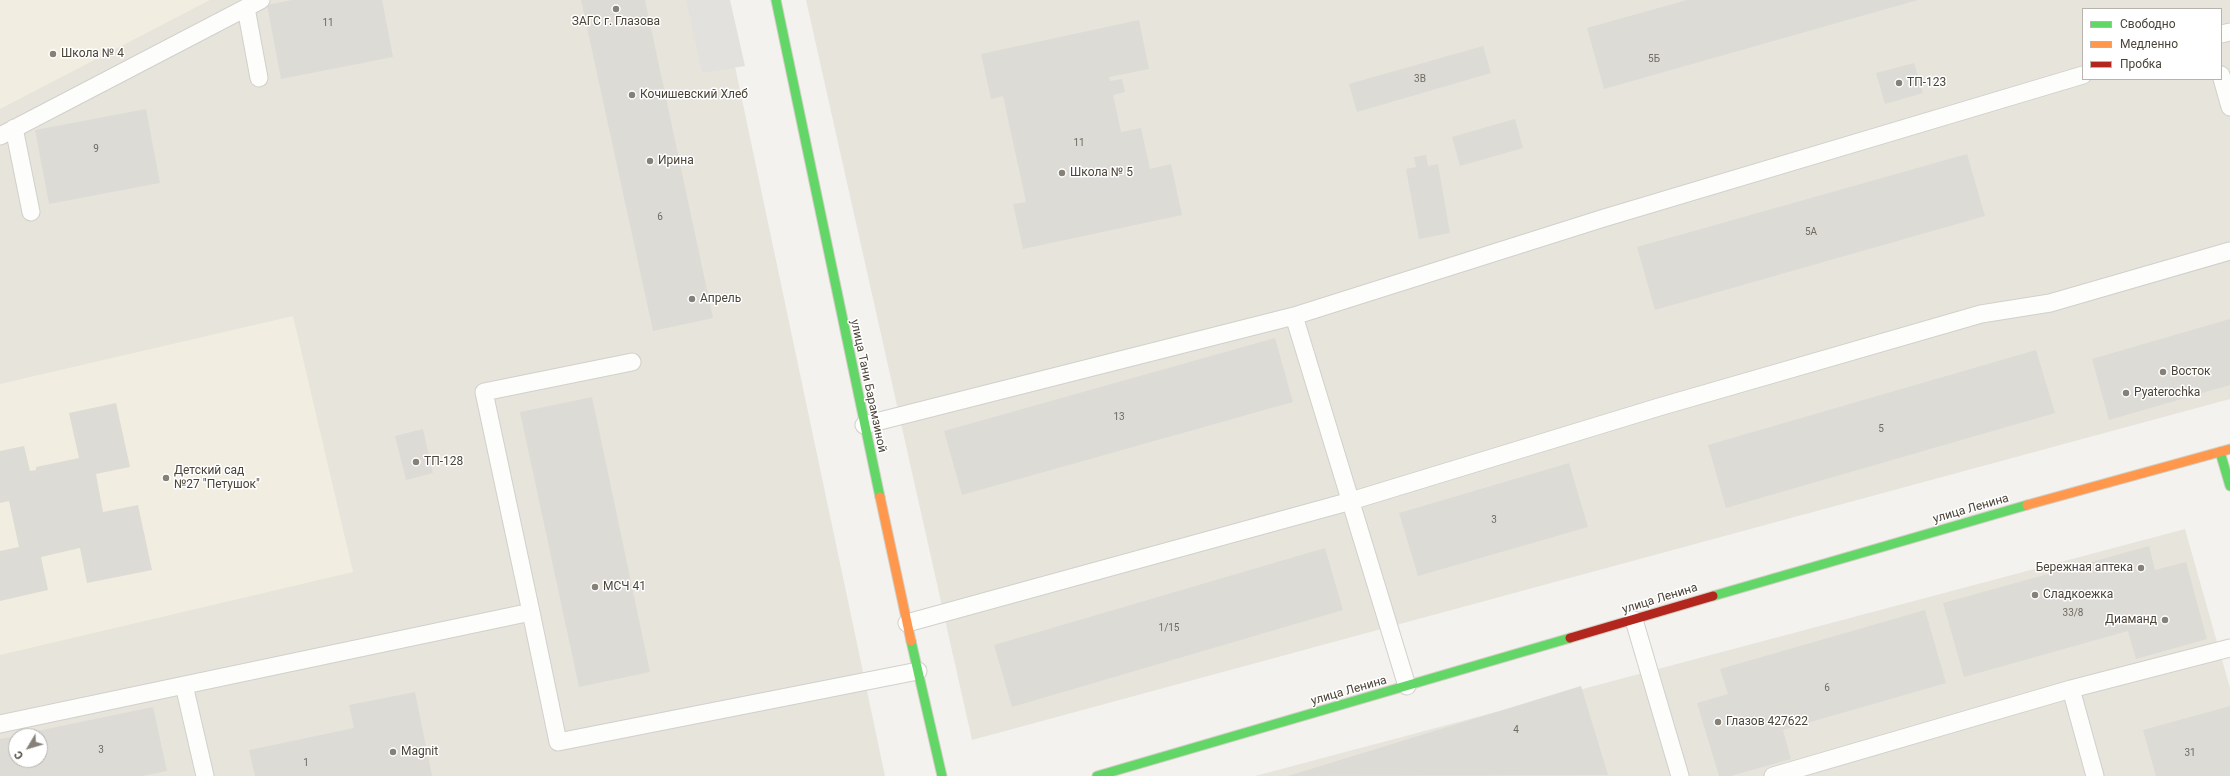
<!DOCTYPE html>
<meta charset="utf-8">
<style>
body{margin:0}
#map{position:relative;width:2230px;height:776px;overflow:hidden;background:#f3f2ee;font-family:Roboto,sans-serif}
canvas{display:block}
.legend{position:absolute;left:2082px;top:8px;width:140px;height:72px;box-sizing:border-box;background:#fff;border:1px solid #b7b4af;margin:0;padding:5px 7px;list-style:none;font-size:12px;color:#4b4438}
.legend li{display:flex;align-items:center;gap:8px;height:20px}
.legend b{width:20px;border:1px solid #b7b4af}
.north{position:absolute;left:8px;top:728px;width:40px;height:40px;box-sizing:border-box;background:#fff;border:1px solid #b7b4af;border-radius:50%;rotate:232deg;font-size:11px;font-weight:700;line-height:16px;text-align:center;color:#4b4438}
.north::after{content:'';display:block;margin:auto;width:14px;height:18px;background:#868178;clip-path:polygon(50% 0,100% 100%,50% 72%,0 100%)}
</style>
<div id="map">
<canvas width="2230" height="776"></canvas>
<ul class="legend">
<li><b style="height:5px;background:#63d668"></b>Свободно</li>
<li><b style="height:5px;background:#ff974d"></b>Медленно</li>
<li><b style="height:5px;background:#b3261e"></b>Пробка</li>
</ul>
<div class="north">С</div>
</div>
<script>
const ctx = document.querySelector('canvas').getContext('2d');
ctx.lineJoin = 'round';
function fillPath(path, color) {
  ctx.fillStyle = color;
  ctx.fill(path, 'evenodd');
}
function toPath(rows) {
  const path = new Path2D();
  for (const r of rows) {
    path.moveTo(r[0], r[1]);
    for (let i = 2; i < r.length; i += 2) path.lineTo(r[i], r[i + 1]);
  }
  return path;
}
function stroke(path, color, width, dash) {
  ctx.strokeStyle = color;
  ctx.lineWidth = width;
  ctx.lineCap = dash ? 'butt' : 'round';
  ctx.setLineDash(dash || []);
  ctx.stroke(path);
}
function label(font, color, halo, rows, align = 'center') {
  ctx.font = font + ' Roboto,sans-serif';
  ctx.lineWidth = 3;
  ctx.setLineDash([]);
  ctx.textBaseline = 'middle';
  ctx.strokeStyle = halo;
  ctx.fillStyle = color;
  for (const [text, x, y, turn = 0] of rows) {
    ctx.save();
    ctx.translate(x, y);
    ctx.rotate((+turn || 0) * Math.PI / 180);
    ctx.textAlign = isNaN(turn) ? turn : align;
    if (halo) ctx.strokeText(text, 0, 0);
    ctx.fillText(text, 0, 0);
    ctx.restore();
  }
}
fillPath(toPath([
 [0,0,721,0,885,776,0,776],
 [16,736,40,736,40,760,16,760],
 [806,0,2230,0,2230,399,972,740],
 [2083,9,2221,9,2221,79,2083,79],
 [2185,529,2230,688,2230,776,1255,776]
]), '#e7e4db');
fillPath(toPath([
 [0,0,210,0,0,109],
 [293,316,353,572,0,655,0,384]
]), '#f1ede0');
fillPath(toPath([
 [686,0,730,0,745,66,702,73]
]), '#e3e1dd');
fillPath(toPath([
 [292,0,382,0,393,57,281,79,267,5],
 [581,0,645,0,713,318,653,331],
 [1687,0,1918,0,1604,89,1587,28],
 [1139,20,1149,69,1109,77,1110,81,1122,79,1125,92,1113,95,1121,132,1141,128,1150,169,1171,164,1182,215,1023,249,1013,204,1026,202,1003,96,991,99,981,54],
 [1483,46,1491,73,1357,112,1349,84],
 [1914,63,1923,93,1885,104,1876,73],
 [146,109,160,183,49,204,35,130],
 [1515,119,1523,148,1460,166,1452,137],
 [1967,154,1985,216,1655,310,1637,247],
 [1426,155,1428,166,1438,164,1450,233,1419,239,1406,169,1416,167,1414,157],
 [2230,319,2230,385,2109,420,2092,359],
 [1275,338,1293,402,962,495,944,431],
 [2036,350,2055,413,1726,508,1708,445],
 [592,397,650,672,579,687,520,412],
 [116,403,130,467,96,474,103,512,138,505,152,570,87,583,80,548,41,557,48,590,0,601,0,551,19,547,9,501,0,503,0,451,24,446,30,471,36,470,36,467,79,458,69,413],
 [423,429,433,473,406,480,395,436],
 [1569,463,1588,527,1418,576,1399,513],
 [2149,546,2155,570,2186,562,2207,639,2136,659,2128,631,1964,677,1943,603],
 [1325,548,1343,610,1012,707,994,645],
 [1925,610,1946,683,1783,730,1791,759,1731,776,1719,776,1697,703,1728,694,1720,669],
 [1581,686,1608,775,1288,776],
 [415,692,432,776,255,776,249,750,354,728,349,705],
 [2230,706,2230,776,2156,776,2143,730],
 [153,707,167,771,142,776,0,776,0,739,16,736,16,760,40,760,40,736,18,735]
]), '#dddbd6');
const lane = toPath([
 [246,8,259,78],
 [2221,34,2230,32],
 [2221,75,2230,107],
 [14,128,31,212],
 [0,136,261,0],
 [1294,316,1407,686],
 [864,425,1294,316,1604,218,2083,75],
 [531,612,484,392,632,362],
 [1634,620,1680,776],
 [907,623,1351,501,1659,407,1981,314,2050,303,2230,251],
 [184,685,205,776],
 [2071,689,2095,776],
 [0,724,531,612,558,742,918,671],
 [1773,776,2071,689,2230,648]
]);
const fast = toPath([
 [776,0,880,497],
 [2220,452,2230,486],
 [1713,596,2027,505],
 [911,641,942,776],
 [1097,776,1570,638]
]);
const slow = toPath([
 [880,497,911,641],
 [2027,505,2230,449]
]);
const jam = toPath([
 [1570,638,1713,596]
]);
stroke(lane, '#d1d0cb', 19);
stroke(fast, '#d3cfc5', 11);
stroke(slow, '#d3cfc5', 11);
stroke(jam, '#d3cfc5', 11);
stroke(lane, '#fdfdfc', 17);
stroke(fast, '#63d668', 9);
stroke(slow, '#ff974d', 9);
stroke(jam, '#b3261e', 9);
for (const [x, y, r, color] of [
 [616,9,4,"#868178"],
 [53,54,4,"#868178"],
 [1899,83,4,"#868178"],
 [632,95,4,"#868178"],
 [650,161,4,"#868178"],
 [1062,173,4,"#868178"],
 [692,299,4,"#868178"],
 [2163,372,4,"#868178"],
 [2126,393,4,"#868178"],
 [416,462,4,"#868178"],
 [166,478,4,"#868178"],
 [2141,568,4,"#868178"],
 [595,587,4,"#868178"],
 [2035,595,4,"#868178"],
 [2165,620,4,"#868178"],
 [1718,722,4,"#868178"],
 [393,752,4,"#868178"]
]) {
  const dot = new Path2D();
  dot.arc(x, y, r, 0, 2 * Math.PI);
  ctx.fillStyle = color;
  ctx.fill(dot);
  stroke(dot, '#fff', 1.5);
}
label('10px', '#706a60', null, [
 ["11",328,23],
 ["5Б",1654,59],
 ["3В",1420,79],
 ["11",1079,143],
 ["9",96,149],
 ["6",660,217],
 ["5А",1811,232],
 ["13",1119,417],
 ["5",1881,429],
 ["3",1494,520],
 ["33/8",2073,613],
 ["1/15",1169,628],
 ["6",1827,688],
 ["4",1516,730],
 ["3",101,750],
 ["31",2190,753],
 ["1",306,763]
]);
label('12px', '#4b4438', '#fff', [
 ["ЗАГС г. Глазова",616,22,"center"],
 ["Школа № 4",61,54],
 ["ТП-123",1907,83],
 ["Кочишевский Хлеб",640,95],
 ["Ирина",658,161],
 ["Школа № 5",1070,173],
 ["Апрель",700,299],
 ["Восток",2171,372],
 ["Pyaterochka",2134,393],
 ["ТП-128",424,462],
 ["Детский сад",174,471],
 ["№27 \"Петушок\"",174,485],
 ["Бережная аптека",2133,568,"right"],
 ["МСЧ 41",603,587],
 ["Сладкоежка",2043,595],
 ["Диаманд",2157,620,"right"],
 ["Глазов 427622",1726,722],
 ["Magnit",401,752]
], 'left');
label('12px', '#4b4438', '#fff', [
 ["улица Тани Барамзиной",868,386,78],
 ["улица Ленина",1971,509,-16],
 ["улица Ленина",1660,599,-17],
 ["улица Ленина",1349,691,-16]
]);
</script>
